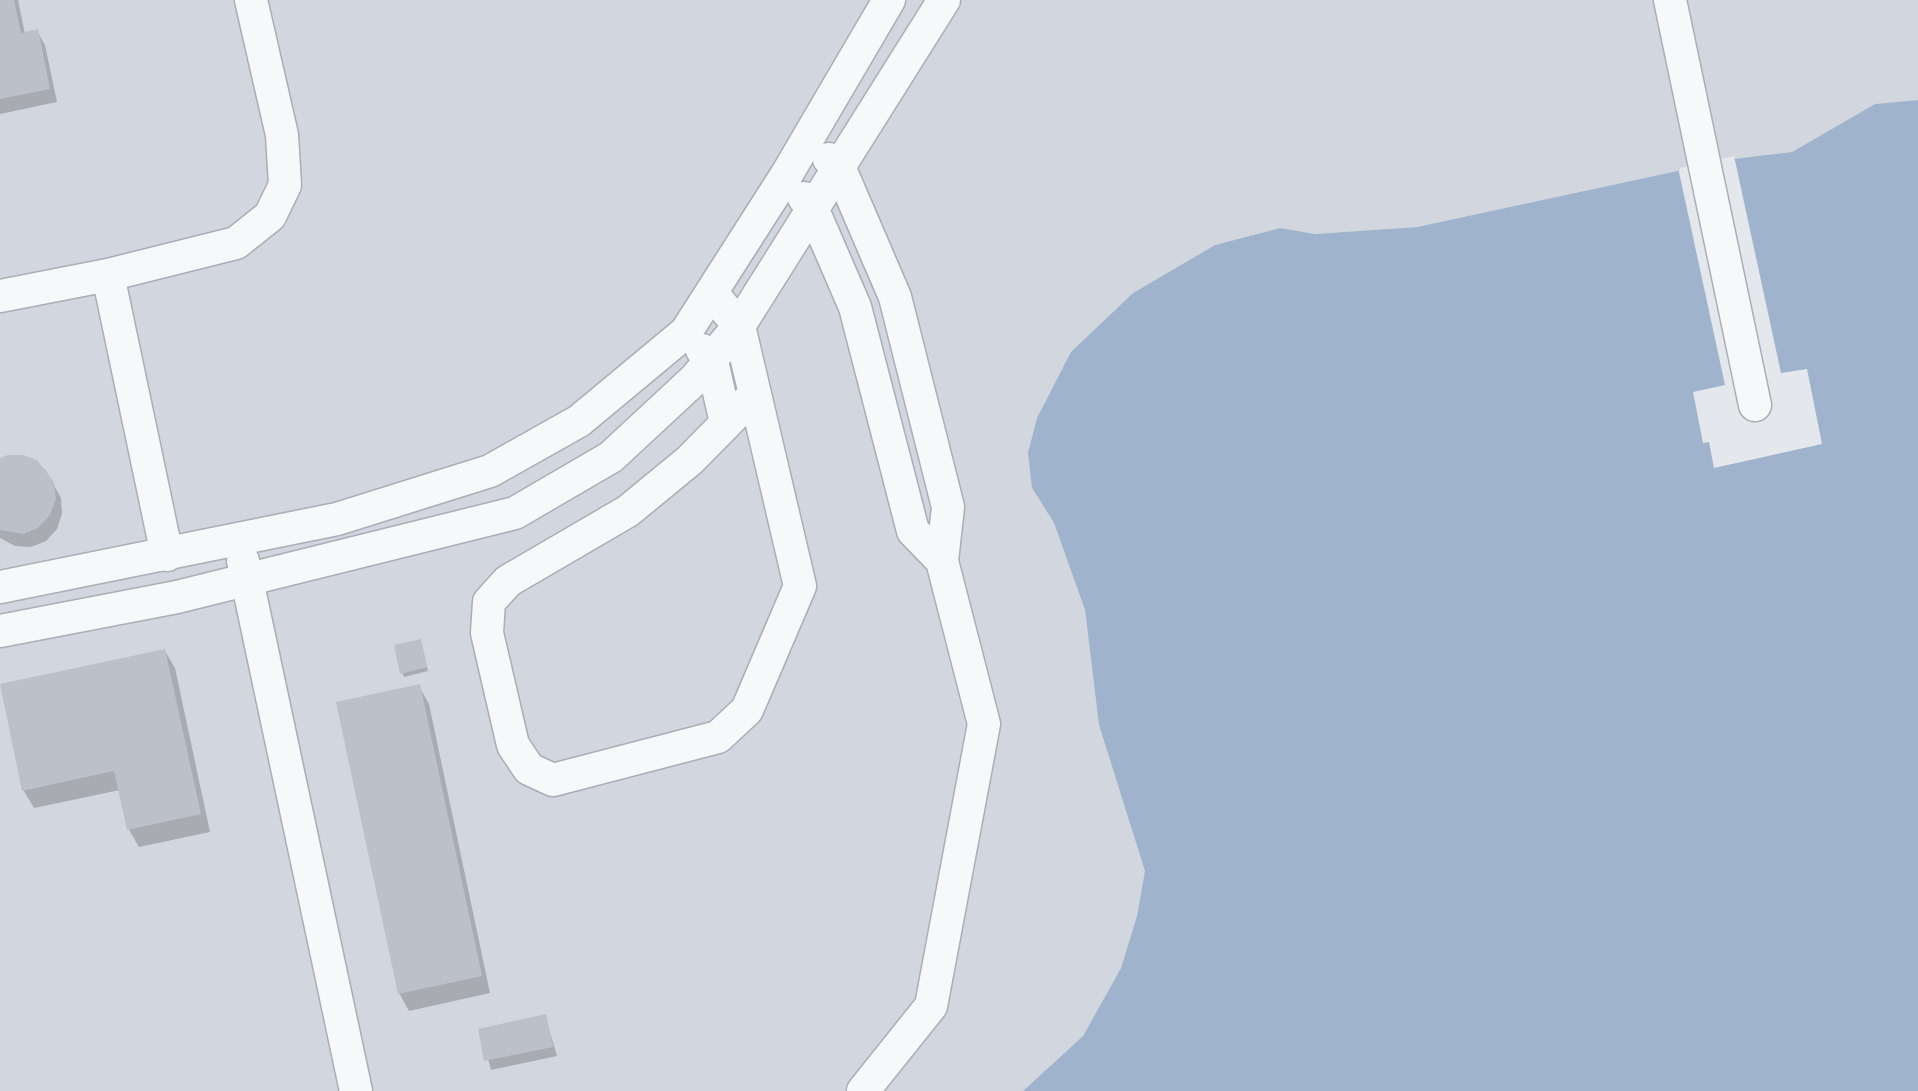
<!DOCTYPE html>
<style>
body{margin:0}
canvas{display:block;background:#e4e7ec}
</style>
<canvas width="1918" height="1091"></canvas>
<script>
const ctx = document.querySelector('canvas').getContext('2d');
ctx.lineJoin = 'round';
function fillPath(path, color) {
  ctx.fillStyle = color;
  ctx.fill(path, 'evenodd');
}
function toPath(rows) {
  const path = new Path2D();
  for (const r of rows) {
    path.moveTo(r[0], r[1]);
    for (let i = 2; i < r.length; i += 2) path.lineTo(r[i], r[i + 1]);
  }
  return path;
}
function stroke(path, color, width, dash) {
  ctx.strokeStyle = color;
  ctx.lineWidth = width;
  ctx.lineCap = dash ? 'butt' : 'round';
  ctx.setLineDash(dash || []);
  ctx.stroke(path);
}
fillPath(toPath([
 [0,0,1918,0,1918,100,1875,104,1792,152,1733,159,1417,227,1315,234,1280,228,1215,245,1133,293,1032,488,1054,523,1085,610,1099,725,1146,871,1137,916,1121,968,1083,1036,1023,1091,0,1091]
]), '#d2d6de');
fillPath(toPath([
 [1918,100,1918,1091,1023,1091,1083,1036,1121,968,1137,916,1145,871,1099,725,1085,610,1054,523,1032,488,1028,453,1037,418,1071,352,1133,293,1215,245,1280,228,1315,234,1417,227,1733,159,1792,152,1875,104]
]), '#9fb4cc');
fillPath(toPath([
 [1734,156,1781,373,1807,369,1822,444,1714,468,1709,442,1703,443,1693,392,1725,385,1679,172,1680,168]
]), '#e4e7ec');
fillPath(toPath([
 [0,0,18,0,25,34,37,31,45,45,57,102,0,114],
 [0,460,36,461,46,471,61,498,62,514,57,529,46,541,31,547,15,546,0,538],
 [422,645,428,671,404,677,402,673],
 [165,651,175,668,210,832,139,847,129,830,120,790,34,808,24,791,2,685],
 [419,686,429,704,490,993,409,1011,399,993],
 [545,1016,557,1056,491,1070,480,1030]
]), '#0003');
fillPath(toPath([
 [0,0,14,0,21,33,38,29,50,89,0,99],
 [8,455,23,455,37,460,54,482,56,499,50,515,38,528,23,534,0,530,0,458],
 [421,639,427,667,400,674,394,645],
 [165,649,201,814,127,830,114,771,22,791,0,684],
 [420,684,482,976,398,994,336,702],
 [546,1014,553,1047,484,1061,478,1029]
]), '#bbc0ca');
const minor = toPath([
 [1670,0,1755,405],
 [829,159,840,169,895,297,948,507,942,561,984,724,931,1006,863,1091],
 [804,198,813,210,855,307,913,531,942,561],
 [108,275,167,555],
 [713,294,739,326,800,586,747,710,718,737,553,780,529,769,513,745,487,633,489,602,508,581,628,511,690,460,755,394],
 [0,296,108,275,236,243,270,216,285,185,282,135,251,0],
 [702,350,712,361,726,423],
 [243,561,356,1091],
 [0,587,337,519,490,471,579,421,686,332,787,174,889,0],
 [0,631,177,597,515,513,611,457,695,379,739,326,944,0]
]);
stroke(minor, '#a9aeb7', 35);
stroke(minor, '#f7f8fa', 32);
</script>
